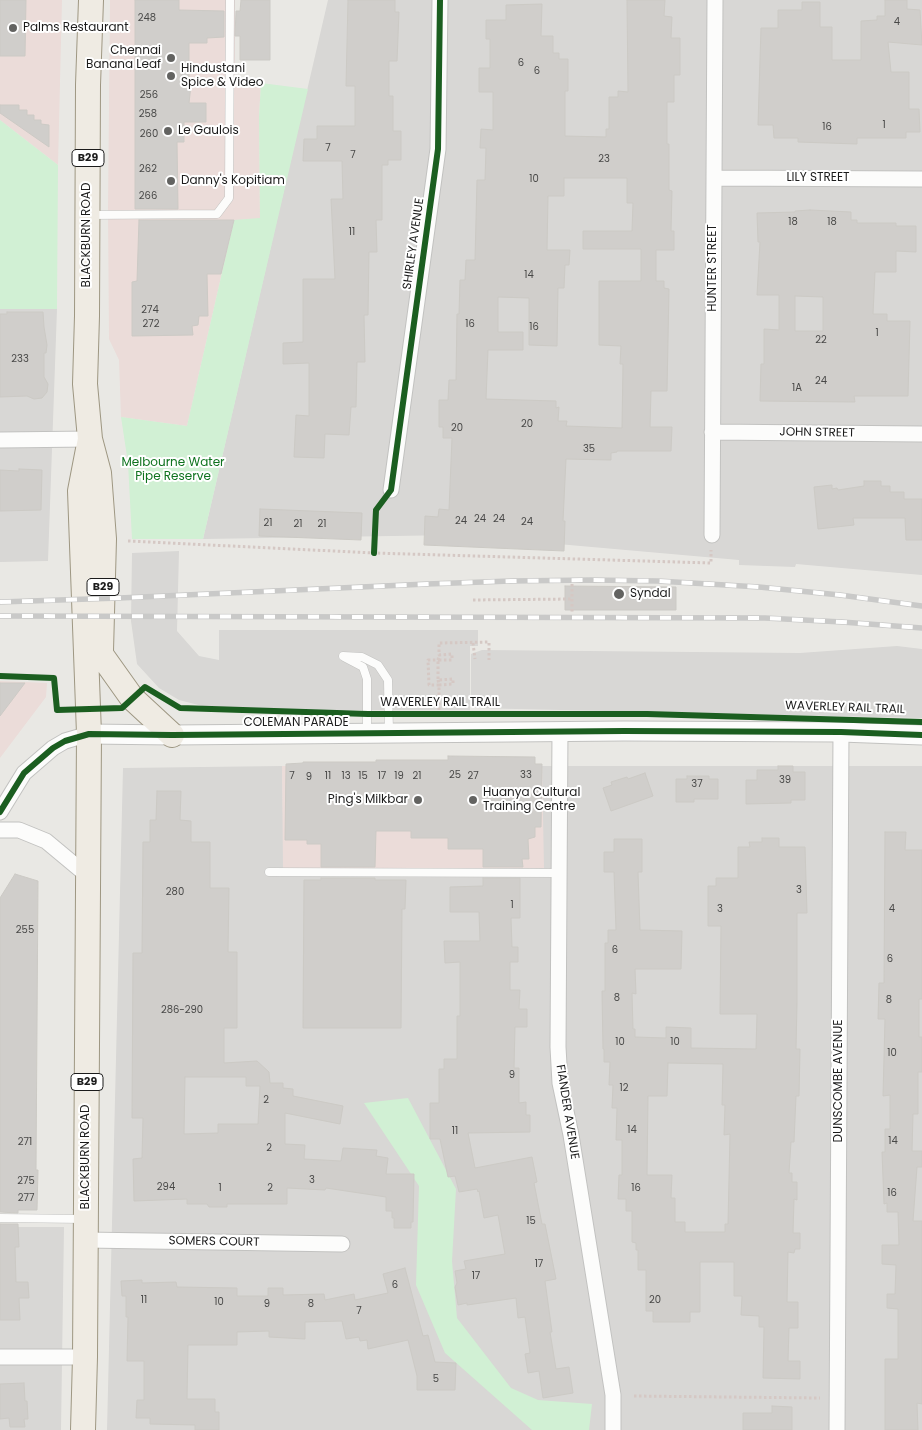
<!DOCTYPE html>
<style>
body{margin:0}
canvas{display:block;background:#e9e8e4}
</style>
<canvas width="922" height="1430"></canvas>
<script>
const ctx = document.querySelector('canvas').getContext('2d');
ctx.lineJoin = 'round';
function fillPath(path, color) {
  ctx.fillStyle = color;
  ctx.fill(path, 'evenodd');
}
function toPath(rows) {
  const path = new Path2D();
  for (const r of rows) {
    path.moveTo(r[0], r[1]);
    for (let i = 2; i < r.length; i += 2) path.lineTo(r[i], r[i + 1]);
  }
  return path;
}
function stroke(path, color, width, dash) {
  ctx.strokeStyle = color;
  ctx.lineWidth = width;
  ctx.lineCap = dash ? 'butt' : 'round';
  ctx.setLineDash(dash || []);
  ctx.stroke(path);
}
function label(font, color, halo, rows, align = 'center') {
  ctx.font = font + ' Poppins,sans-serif';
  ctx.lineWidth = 4;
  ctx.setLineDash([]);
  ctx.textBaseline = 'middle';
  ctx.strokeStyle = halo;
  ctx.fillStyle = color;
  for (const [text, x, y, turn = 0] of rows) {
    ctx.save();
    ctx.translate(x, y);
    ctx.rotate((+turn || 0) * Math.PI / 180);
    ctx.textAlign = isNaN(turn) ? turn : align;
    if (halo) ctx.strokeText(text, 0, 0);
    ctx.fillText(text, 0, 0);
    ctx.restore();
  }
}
fillPath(toPath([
 [328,0,922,0,922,575,796,564,795,567,739,565,739,560,456,535,203,539],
 [0,309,57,309,48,561,0,562],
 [179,551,177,631,199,656,219,660,219,630,478,630,478,646,470,646,470,710,218,710,179,700,159,688,137,664,131,621,132,553],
 [897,646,922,649,922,718,471,708,471,654,482,650,800,653],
 [282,766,284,869,543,868,542,766,922,766,922,1430,107,1430,123,768],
 [0,1227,64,1227,61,1430,0,1430]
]), '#d8d7d5');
fillPath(toPath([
 [0,0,62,0,58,165,0,120],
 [110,0,235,0,235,80,261,83,259,117,260,219,234,220,187,426,121,417,119,360,109,339,108,210],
 [0,681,47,683,46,697,0,758],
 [282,766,542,766,544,868,283,869]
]), '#ebdcd9');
fillPath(toPath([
 [261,83,308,89,203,539,132,539,128,463,121,417,187,426,234,220,260,218,259,117],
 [0,120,58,165,57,309,0,309],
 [408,1098,456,1189,452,1261,457,1318,511,1388,538,1400,592,1404,589,1430,532,1430,445,1353,416,1285,419,1186,364,1103]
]), '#d1f0d4');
const building = toPath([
 [0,0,26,0,25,56,0,56,0,0],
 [135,0,179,0,179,10,224,11,224,37,207,38,207,43,189,43,189,85,191,85,189,103,206,103,206,122,184,122,184,142,177,142,178,209,135,209,135,0],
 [241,0,270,0,270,60,240,60,240,36,235,36,236,11,240,11,241,0],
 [348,0,395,0,395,12,399,12,397,61,389,61,389,96,393,96,393,131,401,131,401,160,388,160,388,165,382,165,382,220,376,220,377,252,369,252,368,315,364,315,365,362,357,362,356,407,351,407,349,435,325,434,324,458,294,457,296,415,309,416,309,363,283,364,283,343,303,342,303,279,335,279,331,199,343,199,342,161,303,161,304,139,317,139,317,126,355,126,355,86,346,86,348,0],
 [627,0,665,0,664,16,672,17,671,38,680,38,680,75,674,75,674,102,667,102,667,144,669,144,669,190,672,191,671,231,674,231,674,250,656,250,656,281,664,281,664,288,669,289,667,391,651,391,650,427,672,427,671,451,617,451,617,452,611,453,611,460,566,459,563,521,565,521,564,551,424,545,425,516,438,517,439,509,449,510,452,438,443,438,443,427,439,427,439,400,448,400,449,380,456,380,457,314,459,314,460,280,465,280,466,260,475,260,477,180,485,180,486,148,480,148,481,129,493,130,493,92,479,92,479,68,490,68,490,39,486,39,486,20,506,20,506,5,542,4,541,36,553,36,553,53,559,53,559,59,568,59,568,91,565,91,565,136,606,137,606,129,609,129,609,97,618,97,618,91,628,92,627,0],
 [564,178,627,178,627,203,633,203,632,231,583,231,583,249,641,249,641,281,599,281,599,345,621,346,620,364,623,364,622,428,566,426,567,421,558,421,559,407,556,408,556,401,486,399,488,350,523,350,523,332,498,332,498,297,529,298,529,345,557,346,558,288,564,288,565,265,569,265,570,250,547,250,548,196,564,196,564,178],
 [885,0,907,0,907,9,920,10,922,45,888,42,891,72,909,72,909,109,919,109,920,132,906,132,906,138,857,138,857,144,798,142,798,138,774,138,773,125,758,125,761,28,778,28,778,10,802,10,802,2,820,2,820,27,832,27,832,60,861,60,861,21,877,20,877,16,885,16,885,0],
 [0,105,19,105,19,110,27,110,27,115,34,115,34,120,41,120,41,124,49,125,49,147,0,113,0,105],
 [810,210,851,212,851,220,857,220,857,223,896,223,896,226,916,226,916,252,896,251,896,272,875,272,873,314,887,314,887,321,910,321,908,396,854,396,855,402,760,401,761,364,764,364,764,329,779,330,779,295,757,295,760,242,758,242,757,213,795,212,795,211,810,210],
 [795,296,823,297,823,331,795,331,795,296],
 [139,220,234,220,221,274,207,274,208,316,199,316,198,325,192,326,193,335,132,336,132,282,137,281,139,220],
 [7,312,43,312,44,327,47,345,46,353,44,353,44,377,48,384,47,392,42,398,34,399,27,396,0,397,0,314,7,314,7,312],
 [19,469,42,470,41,510,0,511,0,470,19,471,19,469],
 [864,481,881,481,881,486,890,486,890,492,904,492,904,499,922,499,922,540,906,540,905,518,853,518,854,525,818,529,814,487,832,485,832,489,837,488,838,490,864,486,864,481],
 [260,509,362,513,361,540,259,536,260,509],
 [565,586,676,587,676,610,565,610,565,586],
 [0,683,25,683,0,716,0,683],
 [448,756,535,757,535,764,542,764,541,827,535,827,535,837,528,839,529,859,522,859,523,867,483,867,483,849,448,849,448,838,411,838,411,831,376,831,375,867,321,867,321,844,307,844,307,840,285,840,286,764,303,763,303,762,376,762,376,760,448,760,448,756],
 [778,766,793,766,793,772,805,772,805,800,791,800,791,803,746,804,746,780,757,780,757,770,778,770,778,766],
 [645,773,653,796,611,811,603,788,612,785,611,782,627,777,628,779,645,773],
 [687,776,709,776,709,779,718,779,718,799,694,799,694,802,676,802,676,779,687,779,687,776],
 [157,791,181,791,180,820,191,821,191,842,210,842,210,888,229,888,228,952,237,952,237,1028,224,1028,224,1063,257,1061,269,1072,270,1083,283,1083,283,1088,293,1089,293,1096,343,1106,340,1124,285,1113,285,1144,305,1145,304,1159,341,1161,343,1148,377,1150,376,1156,388,1158,386,1174,414,1174,413,1222,411,1222,411,1228,394,1228,394,1218,392,1218,392,1211,386,1211,386,1197,326,1188,325,1190,287,1188,287,1204,227,1204,227,1207,209,1207,207,1204,187,1204,187,1199,134,1201,133,1159,142,1158,143,1118,132,1118,133,953,142,953,143,842,150,842,150,820,156,820,157,791],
 [185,1077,246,1077,246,1086,260,1086,258,1124,218,1124,218,1133,184,1134,185,1077],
 [885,832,906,832,905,850,922,850,922,999,919,999,919,1037,922,1037,922,1072,918,1072,918,1114,913,1114,912,1151,922,1151,922,1167,917,1167,913,1221,922,1221,922,1404,917,1403,918,1430,885,1430,885,1359,898,1359,898,1309,887,1308,887,1294,895,1294,896,1265,882,1264,882,1245,899,1245,898,1212,887,1212,887,1203,884,1204,882,1152,885,1152,885,1129,890,1129,890,1095,883,1096,885,1019,878,1019,879,983,884,983,885,832],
 [762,838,779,838,779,847,805,847,807,913,797,913,797,1003,796,1049,800,1049,799,1096,796,1096,794,1142,791,1142,789,1173,792,1173,792,1182,797,1182,797,1200,794,1199,793,1233,800,1233,800,1249,795,1249,794,1253,788,1252,787,1302,798,1302,798,1328,789,1328,788,1361,800,1361,800,1379,763,1378,764,1327,759,1327,759,1316,741,1315,742,1296,734,1296,734,1262,700,1262,700,1312,690,1312,690,1322,653,1322,653,1311,646,1311,646,1270,638,1270,638,1250,636,1250,636,1243,632,1242,632,1211,626,1211,626,1199,618,1199,619,1175,622,1175,622,1140,616,1140,617,1108,612,1108,613,1085,609,1085,610,1062,604,1062,604,1049,603,1049,602,991,605,991,605,943,608,943,608,930,616,930,614,872,604,872,604,852,614,852,614,839,642,839,642,872,638,872,640,930,682,931,681,969,635,969,636,994,632,993,633,1029,635,1029,635,1037,666,1038,666,1027,691,1028,691,1048,756,1049,757,1014,720,1014,721,926,708,926,708,886,716,886,716,878,738,878,738,847,750,847,749,842,762,842,762,838],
 [668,1063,723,1064,722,1105,725,1105,724,1135,730,1134,728,1224,725,1224,725,1232,685,1232,685,1222,675,1222,675,1198,671,1198,672,1175,647,1175,648,1096,667,1096,668,1063],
 [15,874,38,881,36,1170,38,1170,37,1210,18,1210,18,1213,0,1212,0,898,15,874],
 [321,878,375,878,375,880,406,880,405,909,402,909,401,1028,303,1028,304,880,321,880,321,878],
 [483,878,520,878,520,918,511,918,512,947,518,947,518,962,510,962,510,990,520,990,519,1009,527,1009,527,1027,515,1027,514,1068,519,1068,519,1103,526,1102,526,1115,530,1115,530,1132,468,1133,475,1168,532,1157,537,1182,534,1183,542,1224,545,1224,556,1279,545,1281,552,1332,550,1332,556,1369,569,1367,573,1393,543,1398,539,1371,528,1373,525,1354,530,1353,525,1317,518,1318,516,1298,467,1305,467,1303,458,1305,455,1287,457,1283,455,1271,466,1269,464,1261,505,1254,498,1215,484,1218,479,1191,478,1192,477,1189,459,1192,455,1176,448,1177,440,1139,430,1139,430,1103,439,1103,439,1069,444,1069,444,1059,457,1059,457,1016,460,1016,460,962,445,963,444,941,480,941,479,912,450,912,450,887,483,886,483,878],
 [0,1224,18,1224,19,1247,15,1247,16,1282,28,1282,29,1298,19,1298,20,1320,0,1320,0,1224],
 [405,1268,423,1336,428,1335,435,1362,456,1363,455,1390,417,1390,417,1376,408,1340,368,1349,367,1340,360,1341,359,1337,346,1339,342,1321,305,1322,305,1339,269,1337,269,1331,237,1332,237,1345,188,1345,187,1399,215,1399,215,1412,219,1412,219,1430,195,1430,195,1425,150,1424,150,1418,136,1418,137,1400,144,1400,144,1361,127,1361,128,1317,126,1317,126,1296,122,1296,121,1281,142,1280,142,1283,176,1282,177,1287,237,1288,237,1296,268,1296,268,1288,283,1288,283,1295,324,1294,325,1300,354,1294,355,1300,388,1293,383,1274,405,1268],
 [24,1383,25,1401,27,1401,28,1419,24,1419,25,1427,10,1427,9,1418,0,1419,0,1384,24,1383],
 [772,1406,792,1407,792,1430,743,1430,743,1413,772,1413,772,1406]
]);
fillPath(building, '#d0cecb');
stroke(building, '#cccac5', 1);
const service = toPath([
 [89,215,217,214,229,198,230,0],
 [343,656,362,657,378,665,388,680,389,733],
 [344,657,363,667,367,679,367,733],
 [269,872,559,873],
 [0,1218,84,1219]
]);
const minor = toPath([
 [714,178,922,179],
 [712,432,922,434],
 [0,440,90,439],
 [391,490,438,149,440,0],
 [712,535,715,0],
 [560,731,558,1047,560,1083,571,1135,613,1395,613,1430],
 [0,812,24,773,53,748,65,741,89,734],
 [0,830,19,830,46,841,88,876],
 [86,1240,342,1244],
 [0,1357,85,1357],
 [837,1430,841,732]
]);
const tertiary = toPath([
 [89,734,172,735,624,731,841,732,922,735]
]);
const primary = toPath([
 [91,0,88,85,87,316,85,384,90,439,99,473,104,539,101,651],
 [100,653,132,698,172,735],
 [83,1430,85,1357,89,734,80,491,90,439]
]);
stroke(service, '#c2c2c0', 9);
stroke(minor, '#c2c2c0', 17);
stroke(tertiary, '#c2c2c0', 21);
stroke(primary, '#9e9782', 26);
stroke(toPath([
 [128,541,374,553,711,563,711,550],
 [374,553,376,510,381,503],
 [572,584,572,612],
 [473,600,572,599],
 [473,643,475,659],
 [438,680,439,685,429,685,428,660,438,660,439,655],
 [439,715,439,685,453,684,453,679,438,680,438,660,452,660,452,654,439,655,439,643,489,642,489,660],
 [634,1396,820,1398]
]), '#d5c8c4', 3, [2.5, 2.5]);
stroke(service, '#fcfcfb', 8);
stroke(minor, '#fcfcfb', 15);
stroke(tertiary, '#fcfcfb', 19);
stroke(primary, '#efebe3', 24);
const rail = toPath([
 [0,602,119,598,427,584,511,581,591,580,658,581,759,587,840,595,922,606],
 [0,616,765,618,842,622,922,628]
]);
stroke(rail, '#c9c9c8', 5.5);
stroke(rail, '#fff', 4, [11]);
stroke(toPath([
 [374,553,376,510,391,490,438,149,440,0],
 [0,676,54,678,57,710,122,708,145,687,180,708,368,714,647,714,922,722],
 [0,812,24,773,53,748,65,741,89,734,172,735,624,731,841,732,922,735]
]), '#1b5e20', 6);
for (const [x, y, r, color] of [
 [13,28,5,"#636361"],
 [171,58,5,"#636361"],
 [171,76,5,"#636361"],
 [168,131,5,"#636361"],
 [171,181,5,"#636361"],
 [619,594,6,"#636361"],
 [418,800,5,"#636361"],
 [473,800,5,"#636361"]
]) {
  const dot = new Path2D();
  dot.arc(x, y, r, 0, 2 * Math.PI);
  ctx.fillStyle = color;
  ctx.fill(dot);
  stroke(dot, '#fff', 2);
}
label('10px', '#484847', null, [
 ["248",147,18],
 ["4",897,22],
 ["6",521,63],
 ["6",537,71],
 ["256",149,95],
 ["258",148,114],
 ["1",884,125],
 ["16",827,127],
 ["260",149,134],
 ["7",328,148],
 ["7",353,155],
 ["23",604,159],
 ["262",148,169],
 ["10",534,179],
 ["266",148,196],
 ["18",793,222],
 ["18",832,222],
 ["11",352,232],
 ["14",529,275],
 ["274",150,310],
 ["272",151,324],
 ["16",470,324],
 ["16",534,327],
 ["1",877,333],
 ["22",821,340],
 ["233",20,359],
 ["24",821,381],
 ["1A",797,388],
 ["20",527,424],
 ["20",457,428],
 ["35",589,449],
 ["24",480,519],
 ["24",499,519],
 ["24",461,521],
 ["24",527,522],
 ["21",268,523],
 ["21",298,524],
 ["21",322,524],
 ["25",455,775],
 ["33",526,775],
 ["7",292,776],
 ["11",328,776],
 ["13",346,776],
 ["15",363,776],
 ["17",382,776],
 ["19",399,776],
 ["21",417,776],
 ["27",473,776],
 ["9",309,777],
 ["39",785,780],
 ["37",697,784],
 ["3",799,890],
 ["280",175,892],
 ["1",512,905],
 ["3",720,909],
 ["4",892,909],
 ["255",25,930],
 ["6",615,950],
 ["6",890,959],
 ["8",617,998],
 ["8",889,1000],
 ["286-290",182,1010],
 ["10",620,1042],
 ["10",675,1042],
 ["10",892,1053],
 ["9",512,1075],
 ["12",624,1088],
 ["2",266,1100],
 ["14",632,1130],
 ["11",455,1131],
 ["14",893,1141],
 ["271",25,1142],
 ["2",269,1148],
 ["3",312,1180],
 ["275",26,1181],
 ["294",166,1187],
 ["1",220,1188],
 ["2",270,1188],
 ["16",636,1188],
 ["16",892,1193],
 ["277",26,1198],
 ["15",531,1221],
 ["17",539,1264],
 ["17",476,1276],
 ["6",395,1285],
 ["11",144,1300],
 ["20",655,1300],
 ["10",219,1302],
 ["9",267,1304],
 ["8",311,1304],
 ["7",359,1311],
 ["5",436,1379]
]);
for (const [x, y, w] of [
 [88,158,32],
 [103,587,32],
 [87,1082,32]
]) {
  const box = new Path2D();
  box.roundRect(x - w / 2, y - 8.5, w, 17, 4);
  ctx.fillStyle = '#fff';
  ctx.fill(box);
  stroke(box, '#1b1b1b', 1);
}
label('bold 11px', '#1b1b1b', null, [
 ["B29",88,158],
 ["B29",103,587],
 ["B29",87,1082]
]);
label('12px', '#1b1b1b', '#fff', [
 ["Palms Restaurant",23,28],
 ["Chennai",161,51,"right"],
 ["Banana Leaf",161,65,"right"],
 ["Hindustani",181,69],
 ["Spice & Video",181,83],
 ["Le Gaulois",178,131],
 ["Danny's Kopitiam",181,181],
 ["Syndal",630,594],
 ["Huanya Cultural",483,793],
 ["Training Centre",483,807],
 ["Ping's Milkbar",408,800,"right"]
], 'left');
label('12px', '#1b1b1b', '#fff', [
 ["LILY STREET",818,178],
 ["BLACKBURN ROAD",87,235,-90],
 ["SHIRLEY AVENUE",414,244,-82],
 ["HUNTER STREET",713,268,-90],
 ["JOHN STREET",817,433,1],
 ["WAVERLEY RAIL TRAIL",440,703],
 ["WAVERLEY RAIL TRAIL",845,708,2],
 ["COLEMAN PARADE",296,723],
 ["DUNSCOMBE AVENUE",839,1081,-90],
 ["FIANDER AVENUE",567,1112,81],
 ["BLACKBURN ROAD",86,1157,-90],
 ["SOMERS COURT",214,1242,1]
]);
label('12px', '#0f731f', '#fff', [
 ["Melbourne Water",173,463],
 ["Pipe Reserve",173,477]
]);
</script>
